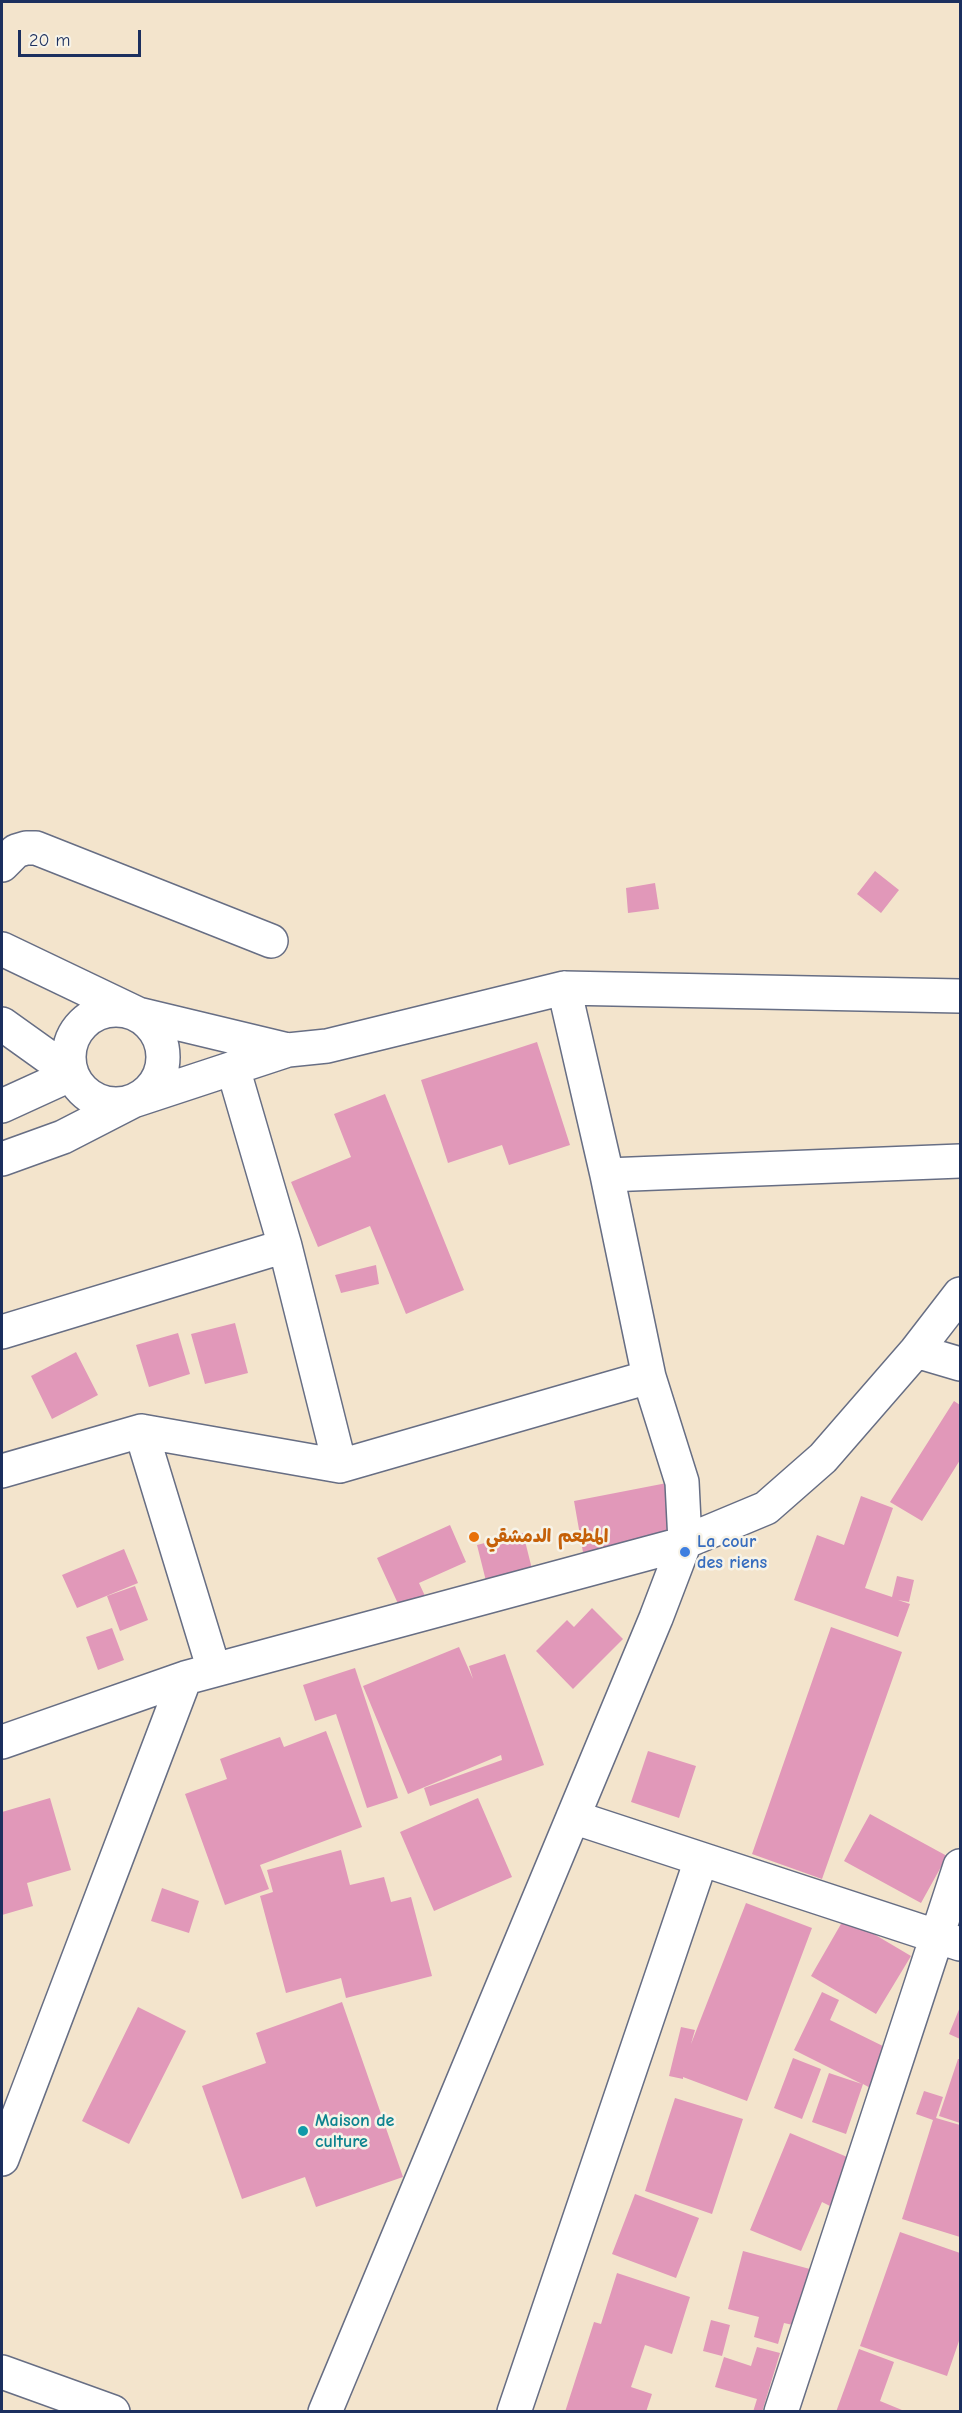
<!DOCTYPE html>
<meta charset="utf-8">
<style>
body{margin:0}
#map{position:relative;width:962px;height:2413px;overflow:hidden;background:#f3e4cc;font-family:"Comic Neue",sans-serif}
canvas{display:block}
.frame{position:absolute;inset:0;border:3px solid #1b2f5e;pointer-events:none}
.scale{position:absolute;left:18px;top:30px;width:123px;height:27px;box-sizing:border-box;border:3px solid #1b2f5e;border-top:0;padding-left:8px;font-size:18px;line-height:21px;white-space:nowrap;color:#1b2f5e;-webkit-text-stroke:4px #f7f3e8;paint-order:stroke}
</style>
<div id="map">
<canvas width="962" height="2413"></canvas>
<div class="frame"></div>
<div class="scale">20 m</div>
</div>
<script>
const ctx = document.querySelector('canvas').getContext('2d');
ctx.lineJoin = 'round';
function fillPath(path, color) {
  ctx.fillStyle = color;
  ctx.fill(path, 'evenodd');
}
function toPath(rows) {
  const path = new Path2D();
  for (const r of rows) {
    if (r.length === 3) {
      path.moveTo(r[0] + r[2], r[1]);
      path.arc(r[0], r[1], r[2], 0, 2 * Math.PI);
      continue;
    }
    path.moveTo(r[0], r[1]);
    for (let i = 2; i < r.length; i += 2) path.lineTo(r[i], r[i + 1]);
  }
  return path;
}
function stroke(path, color, width, dash) {
  ctx.strokeStyle = color;
  ctx.lineWidth = width;
  ctx.lineCap = dash ? 'butt' : 'round';
  ctx.setLineDash(dash || []);
  ctx.stroke(path);
}
function label(font, color, halo, rows, align = 'center') {
  ctx.font = font + ' "Comic Neue","Playpen Sans Arabic",sans-serif';
  ctx.lineWidth = 5;
  ctx.setLineDash([]);
  ctx.textBaseline = 'middle';
  ctx.strokeStyle = halo;
  ctx.fillStyle = color;
  for (const [text, x, y, turn = 0] of rows) {
    ctx.save();
    ctx.translate(x, y);
    ctx.rotate((+turn || 0) * Math.PI / 180);
    ctx.textAlign = isNaN(turn) ? turn : align;
    if (halo) ctx.strokeText(text, 0, 0);
    ctx.fillText(text, 0, 0);
    ctx.restore();
  }
}
fillPath(toPath([
 [875,871,899,890,881,913,857,894],
 [655,883,659,909,628,913,626,888],
 [537,1042,570,1145,509,1165,502,1145,448,1163,421,1080],
 [385,1094,464,1290,406,1314,370,1226,318,1247,291,1182,351,1157,334,1114],
 [376,1265,379,1284,341,1293,335,1275],
 [235,1323,248,1373,205,1384,191,1334],
 [178,1333,190,1374,149,1387,136,1345],
 [76,1352,98,1395,52,1419,31,1376],
 [954,1401,960,1405,960,1460,922,1521,890,1502],
 [672,1482,683,1538,584,1558,574,1501],
 [861,1496,893,1508,865,1588,892,1597,897,1576,914,1580,909,1602,898,1600,910,1604,898,1637,794,1600,817,1535,844,1545],
 [450,1525,466,1562,419,1583,425,1596,400,1608,377,1558],
 [523,1533,534,1577,488,1589,477,1545],
 [124,1549,138,1583,77,1608,62,1575],
 [135,1586,148,1620,120,1631,107,1596],
 [592,1608,623,1639,573,1689,536,1651,567,1620,574,1627],
 [831,1627,902,1652,822,1879,752,1854],
 [112,1628,124,1660,98,1670,86,1637],
 [459,1647,473,1679,469,1666,505,1654,544,1765,430,1806,424,1788,502,1760,501,1755,408,1794,363,1686],
 [355,1668,398,1798,367,1808,336,1714,315,1721,303,1685],
 [326,1731,362,1827,260,1865,269,1889,225,1905,185,1794,227,1779,220,1759,280,1737,284,1747],
 [648,1751,696,1766,679,1818,631,1802],
 [50,1798,71,1870,27,1883,33,1906,2,1915,2,1812],
 [478,1798,512,1877,434,1911,400,1832],
 [870,1814,947,1856,921,1903,844,1861],
 [341,1850,350,1885,384,1877,391,1902,411,1897,432,1976,346,1998,341,1978,286,1993,260,1896,273,1892,267,1870],
 [162,1888,199,1901,189,1933,151,1921],
 [746,1903,812,1928,747,2101,683,2077,683,2079,669,2076,681,2027,695,2030,691,2044],
 [845,1917,911,1956,876,2014,811,1976],
 [822,1992,839,2000,830,2020,893,2051,874,2090,863,2084,846,2134,812,2122,829,2073,862,2084,794,2050],
 [342,2002,403,2177,316,2207,305,2177,242,2199,202,2086,266,2063,256,2033],
 [138,2007,186,2031,129,2144,82,2121],
 [960,2007,960,2039,949,2034],
 [793,2058,821,2069,802,2119,774,2108],
 [958,2059,960,2059,960,2123,939,2116],
 [924,2091,943,2097,936,2118,960,2125,960,2237,902,2219,933,2120,916,2114],
 [675,2098,743,2119,712,2214,645,2191],
 [790,2133,852,2159,832,2207,822,2202,801,2251,750,2230],
 [635,2194,699,2218,676,2278,612,2254],
 [900,2232,960,2253,960,2338,947,2376,860,2346],
 [743,2251,821,2272,806,2328,784,2323,778,2344,754,2337,759,2317,728,2309],
 [617,2273,690,2297,672,2354,645,2345,631,2387,652,2394,646,2412,565,2412,594,2322,601,2324],
 [711,2320,730,2325,722,2356,703,2351],
 [757,2347,780,2353,762,2412,753,2412,757,2399,715,2387,724,2357,751,2366],
 [859,2349,894,2362,880,2401,902,2410,901,2412,836,2412]
]), '#e198b9');
const minor = toPath([
 [2,865,16,851,26,848,36,848,271,941],
 [2,949,138,1014,288,1050],
 [116,1057,47],
 [2,1024,72,1074],
 [233,1068,285,1246,340,1466],
 [2,1106,72,1074],
 [2,1159,63,1137,133,1101,288,1050,327,1046,564,988,960,996],
 [607,1175,960,1161],
 [2,1332,285,1246],
 [916,1351,960,1364],
 [141,1431,214,1670],
 [2,1471,141,1431,340,1466,649,1377],
 [2,1742,185,1678,675,1546,766,1508,823,1458,916,1351,960,1294],
 [573,1817,960,1944],
 [2,2159,185,1678],
 [2,2372,113,2412],
 [325,2412,656,1618,685,1542,682,1482,649,1377,607,1175,564,988],
 [514,2412,701,1860],
 [781,2412,960,1866]
]);
stroke(minor, '#676e84', 36);
stroke(minor, '#fff', 33);
for (const [x, y, r, color] of [
 [474,1537,6,"#e8710a"],
 [685,1552,6,"#3f7fe0"],
 [303,2131,6,"#0f9aa8"]
]) {
  const dot = new Path2D();
  dot.arc(x, y, r, 0, 2 * Math.PI);
  ctx.fillStyle = color;
  ctx.fill(dot);
  stroke(dot, '#f7f3e8', 2);
}
label('bold 18px', '#c56008', '#f7f3e8', [
 ["المطعم الدمشقي",486,1537]
], 'left');
label('bold 18px', '#366cbe', '#f7f3e8', [
 ["La cour",697,1542],
 ["des riens",697,1563]
], 'left');
label('bold 18px', '#0d838f', '#f7f3e8', [
 ["Maison de",315,2121],
 ["culture",315,2142]
], 'left');
</script>
